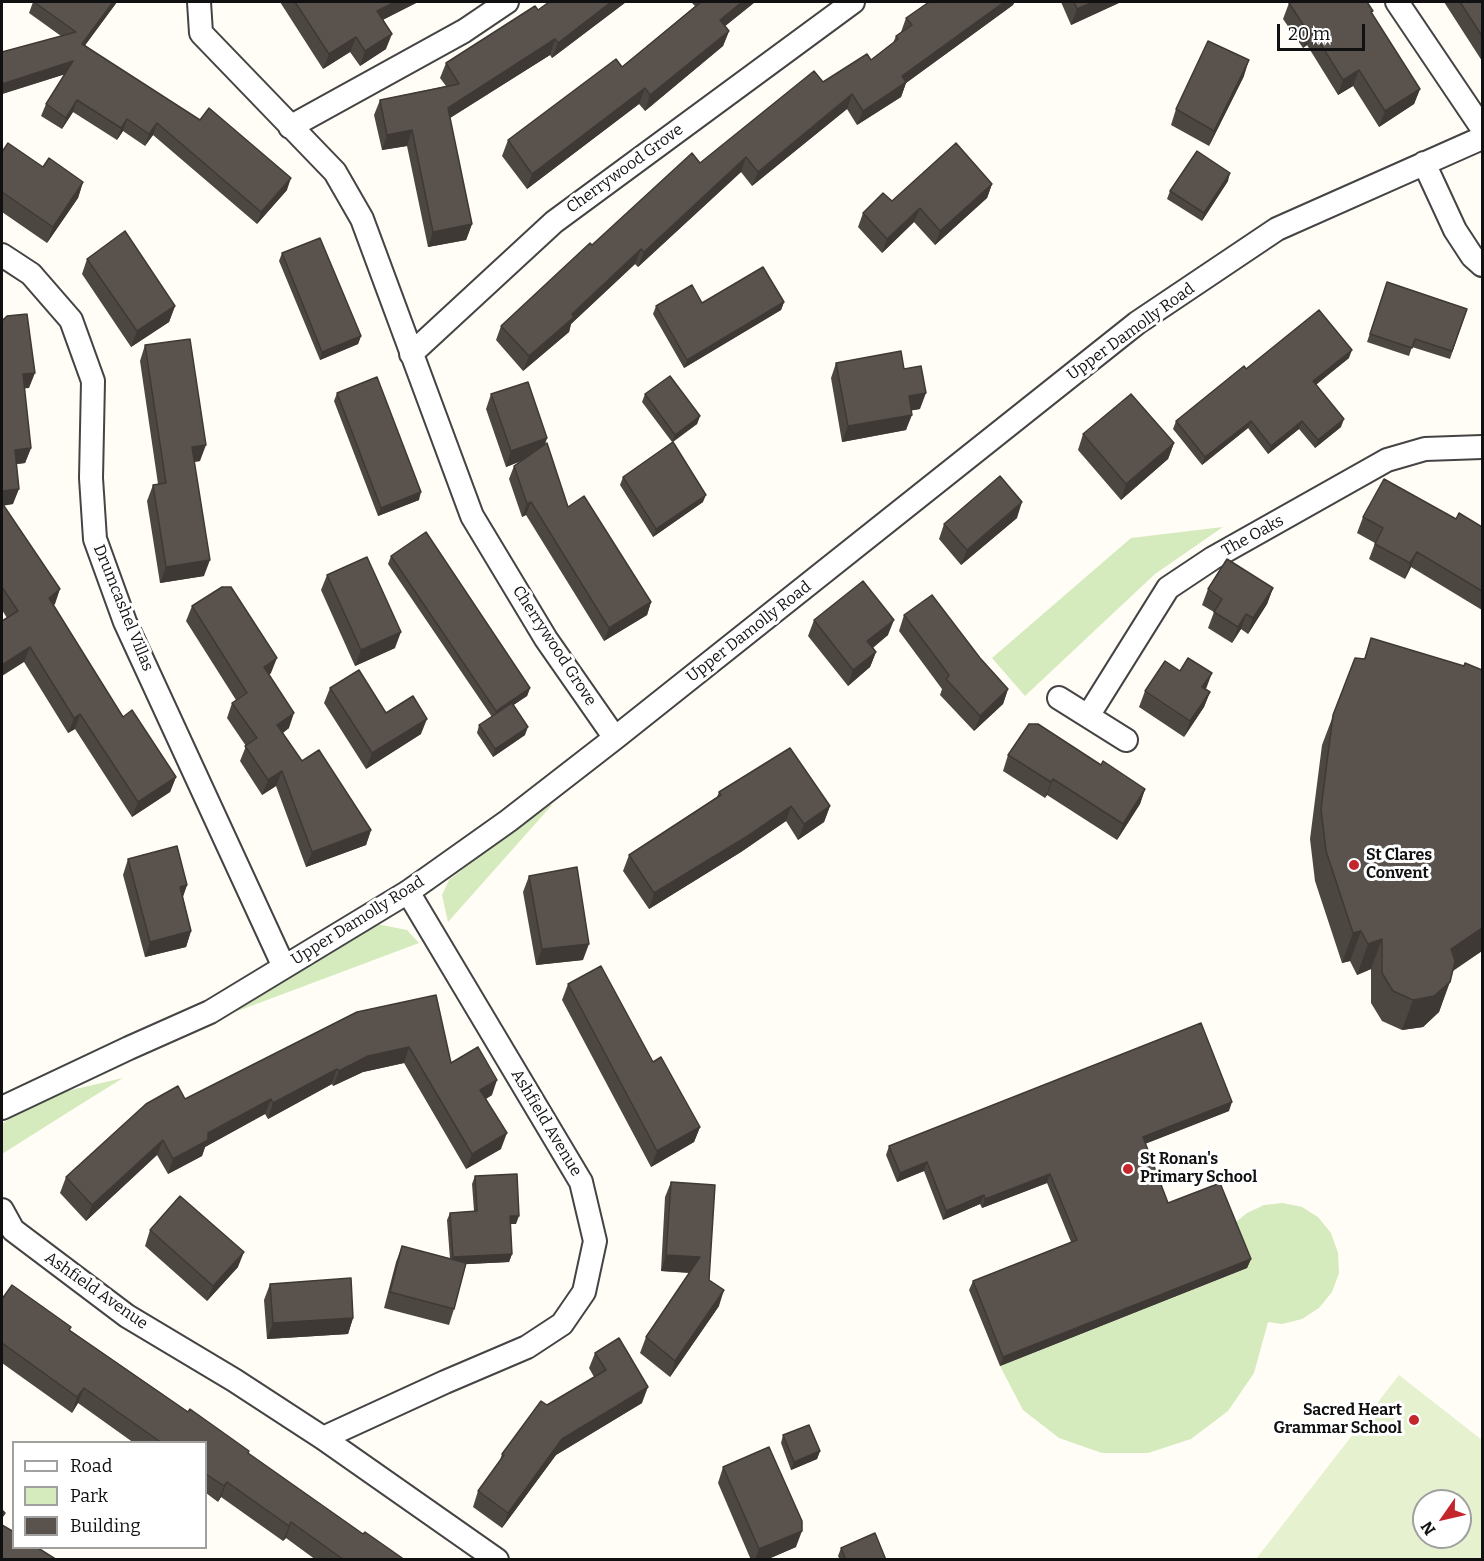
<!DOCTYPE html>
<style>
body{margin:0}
#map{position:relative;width:1484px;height:1561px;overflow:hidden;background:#fffdf5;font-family:Bitter,serif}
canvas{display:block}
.frame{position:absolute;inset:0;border:3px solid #111;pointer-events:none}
.legend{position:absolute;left:12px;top:1441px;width:195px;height:108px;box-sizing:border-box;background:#fff;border:2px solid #a0a0a0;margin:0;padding:8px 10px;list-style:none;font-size:18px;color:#111}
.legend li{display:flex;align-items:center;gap:12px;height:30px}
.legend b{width:30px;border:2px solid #a0a0a0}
.north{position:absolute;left:1412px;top:1489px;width:60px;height:60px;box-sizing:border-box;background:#fff;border:2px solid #a0a0a0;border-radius:50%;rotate:236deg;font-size:16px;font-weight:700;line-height:24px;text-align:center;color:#111}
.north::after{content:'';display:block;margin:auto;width:21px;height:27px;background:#c4262e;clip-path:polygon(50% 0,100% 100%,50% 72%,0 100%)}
.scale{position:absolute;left:1277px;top:24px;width:88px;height:27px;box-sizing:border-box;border:3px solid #111;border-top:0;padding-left:8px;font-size:18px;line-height:21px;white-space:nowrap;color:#111;-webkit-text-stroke:4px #fff;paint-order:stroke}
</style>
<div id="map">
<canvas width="1484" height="1561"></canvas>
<div class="frame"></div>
<ul class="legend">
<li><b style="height:8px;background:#fff"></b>Road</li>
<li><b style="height:16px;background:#d5ebbd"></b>Park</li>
<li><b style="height:16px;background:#5a524d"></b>Building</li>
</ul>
<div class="north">N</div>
<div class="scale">20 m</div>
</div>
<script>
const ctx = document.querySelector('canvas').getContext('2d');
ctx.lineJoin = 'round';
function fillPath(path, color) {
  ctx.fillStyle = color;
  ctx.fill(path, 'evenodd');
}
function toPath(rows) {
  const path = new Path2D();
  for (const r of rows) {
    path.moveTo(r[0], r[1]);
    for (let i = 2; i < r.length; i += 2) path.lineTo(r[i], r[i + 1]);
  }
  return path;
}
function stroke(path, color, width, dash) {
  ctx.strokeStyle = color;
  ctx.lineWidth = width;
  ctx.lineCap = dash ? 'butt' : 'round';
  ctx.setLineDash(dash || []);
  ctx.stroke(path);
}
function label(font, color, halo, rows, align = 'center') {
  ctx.font = font + ' Bitter,serif';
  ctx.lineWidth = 6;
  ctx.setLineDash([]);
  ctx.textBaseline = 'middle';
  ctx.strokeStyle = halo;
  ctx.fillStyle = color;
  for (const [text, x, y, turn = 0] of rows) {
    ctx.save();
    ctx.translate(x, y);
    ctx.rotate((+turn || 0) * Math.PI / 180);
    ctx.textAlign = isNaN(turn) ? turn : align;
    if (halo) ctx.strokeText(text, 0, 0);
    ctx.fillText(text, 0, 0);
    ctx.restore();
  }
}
fillPath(toPath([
 [1223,527,1155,574,1025,696,992,658,1131,538],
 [546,805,552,805,448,922,442,895,449,880],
 [377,924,407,930,419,943,235,1012],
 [123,1078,78,1106,2,1154,2,1124,41,1097],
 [1283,1203,1302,1207,1318,1217,1331,1233,1338,1253,1339,1273,1332,1292,1319,1308,1302,1319,1282,1324,1268,1322,1254,1373,1228,1411,1191,1439,1148,1453,1102,1453,1059,1438,1023,1410,1000,1366,1247,1268,1231,1226,1247,1213,1264,1205]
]), '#d5ebbd');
fillPath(toPath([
 [1399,1375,1482,1440,1482,1559,1256,1559],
 [1424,1501,1460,1501,1460,1537,1424,1537]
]), '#e6f2cf');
const street = toPath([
 [199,2,201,33,335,172,362,219,472,516,546,639,615,738],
 [1397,2,1482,128],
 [290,127,464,31,507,2],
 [1424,163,1455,230,1472,256,1482,265],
 [2,255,31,274,71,320,93,381,91,478,95,539,125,622,284,967],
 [411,354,554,222,853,2],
 [1059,698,1126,740],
 [1088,716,1168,588,1213,558,1387,460,1425,449,1482,447],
 [2,1108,129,1048,210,1012,408,892,508,821,615,738,1137,323,1277,229,1482,138],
 [2,1210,13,1230,127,1316,234,1380,323,1438,497,1560],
 [323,1438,445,1382,527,1347,562,1324,584,1292,595,1241,581,1182,408,892]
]);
stroke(street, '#444', 26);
stroke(street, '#fff', 22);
fillPath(toPath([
 [33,2,117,2,85,45,287,190,257,224,153,135,145,146,123,131,117,140,73,112,62,129,41,116,46,104,65,74,2,94,61,36,29,13],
 [280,2,418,2,382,20,386,49,360,66,350,52,323,69],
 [626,2,552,58,550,55,450,118,472,224,466,240,428,247,407,146,382,150,374,115,380,100,446,86,440,78,446,63,538,10],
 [691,2,755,2,725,26,729,31,723,46,645,111,639,104,527,189,502,156,508,140,622,67,695,6],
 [1061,2,1121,2,1071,25],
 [1444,2,1482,2,1482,61],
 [1289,3,1372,14,1420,89,1414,104,1379,127,1353,86,1338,95,1307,45,1303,48,1283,19],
 [1013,5,906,83,901,97,857,125,847,109,752,186,741,172,638,267,635,264,571,324,569,332,523,371,496,340,501,326,592,245,700,163,823,82,871,60,893,43,896,36,901,32,906,18],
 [1244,76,1209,146,1171,125,1176,109],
 [2,152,83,182,78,198,47,243,2,212],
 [1228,181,1202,221,1167,199,1170,191],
 [992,184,987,198,935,245,914,222,882,253,858,227,863,213,892,201],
 [282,253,361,336,358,344,320,360,279,261],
 [87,259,175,306,169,322,131,347,82,274],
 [1387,282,1467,309,1450,359,1412,347,1409,356,1367,342],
 [784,302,781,310,684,368,653,314,656,306,702,303],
 [2,321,29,388,24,388,31,448,25,463,16,464,13,504,3,505,55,604,53,605,123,717,176,777,170,792,132,817,75,729,68,733,24,662,7,618,2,610],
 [145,345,200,461,194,462,204,576,160,583,147,501,153,485,158,484,140,361],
 [1349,358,1316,384,1341,427,1315,448,1299,429,1268,454,1248,428,1202,465,1173,429,1176,421,1246,369],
 [836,363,904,369,920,409,911,410,906,430,842,442,831,378],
 [337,393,419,500,378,516,334,401],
 [491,394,547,438,545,445,568,507,651,602,647,615,604,641,526,515,522,517,509,479,514,466,521,461,506,467,486,409],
 [645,394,700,416,697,424,673,442,703,502,653,537,620,485,623,477,672,442,642,402],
 [1083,434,1174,443,1168,459,1121,500,1078,450],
 [1363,517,1456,519,1482,527,1482,610,1411,567,1405,579,1369,559,1375,543,1357,533],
 [1017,518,961,565,939,539,944,524],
 [391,556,530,688,527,696,513,705,525,735,493,757,477,733,479,725,492,717,388,564],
 [327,575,395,648,355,666,321,590],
 [1273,588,1267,604,1248,634,1241,629,1232,643,1208,628,1214,612,1202,605,1208,589],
 [192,606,271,673,269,675,289,728,283,733,302,761,371,830,366,845,306,867,276,786,262,795,240,761,246,746,227,718,232,703,236,700,186,621],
 [904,615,980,658,1008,689,1003,704,974,731,940,695,942,689,899,631],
 [814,620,888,635,873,648,876,652,870,667,848,686,808,636],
 [1371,638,1482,951,1453,971,1439,1012,1423,1027,1402,1030,1382,1021,1371,1003,1371,969,1357,975,1350,961,1342,963,1315,881,1310,839,1322,745,1355,658,1364,659],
 [330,688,386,713,421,734,366,769,324,703],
 [1206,689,1210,692,1204,707,1184,737,1139,707,1145,691],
 [1008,755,1101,765,1145,789,1140,804,1117,840,1047,795,1045,798,1003,771],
 [719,792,830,806,824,822,798,840,786,821,741,852,649,909,623,871,629,855,717,797],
 [128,859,187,885,183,897,191,931,186,947,145,957,123,875],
 [529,876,583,960,536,965,523,892],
 [568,984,653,1062,700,1127,694,1142,651,1167,562,1000],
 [357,1012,451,1063,492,1095,486,1099,501,1149,466,1169,404,1063,363,1072,333,1086,332,1084,268,1119,265,1114,205,1147,202,1156,168,1174,157,1155,86,1221,60,1193,66,1177,185,1099],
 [1229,1111,1145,1144,1168,1203,1251,1259,1247,1268,1000,1366,969,1290,973,1281,1071,1242,1047,1183,982,1208,980,1204,943,1220,924,1171,897,1182,886,1155,889,1146],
 [475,1176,516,1224,510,1224,512,1254,509,1262,466,1264,454,1309,449,1325,384,1308,396,1262,402,1246,450,1259,447,1220,450,1213,474,1211,472,1184],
 [671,1182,719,1306,670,1377,640,1353,646,1337,690,1273,661,1271,665,1197],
 [150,1230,238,1267,207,1301,145,1246],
 [270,1284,353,1318,348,1334,267,1339,264,1300],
 [2,1299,70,1330,248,1453,363,1534,405,1560,316,1560,286,1538,283,1541,221,1497,218,1502,206,1493,206,1443,134,1443,78,1403,72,1413,2,1363],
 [595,1353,642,1403,556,1455,502,1528,473,1507,478,1491,499,1463,502,1454,547,1405,594,1377,589,1368],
 [783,1435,820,1451,817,1459,791,1470,781,1443],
 [723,1467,796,1547,766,1560,751,1560,718,1483],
 [841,1548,886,1560,840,1560,838,1556]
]), '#4d4742');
fillPath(toPath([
 [113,2,117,2,78,55,82,44],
 [395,2,418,2,371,26,377,11],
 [611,2,626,2,552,58,558,43],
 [742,2,755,2,714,35,720,20],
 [1004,2,1015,2,1013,5,906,83,901,97,857,125,863,111,902,76],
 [1093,2,1121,2,1071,25,1077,9],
 [1312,30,1307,45,1303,48,1308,32],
 [729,31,723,46,645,111,650,95],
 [392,34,386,49,360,66,365,51],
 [356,37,350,52,323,69,329,54],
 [555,39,550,55,442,123,448,108],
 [1249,60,1244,76,1209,146,1214,131],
 [73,61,69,73,2,94,2,84],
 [1359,70,1353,86,1338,95,1343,80],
 [645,88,639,104,527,189,532,174],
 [1420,89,1414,104,1379,127,1385,111],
 [852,94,847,109,752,186,758,172],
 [77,100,73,112,62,129,66,118],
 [127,119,123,131,117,140,121,128],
 [157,123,153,135,145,146,149,134],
 [412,130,407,146,382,150,387,135],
 [746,157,741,172,638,267,644,252],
 [1230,173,1228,181,1202,221,1204,213],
 [291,178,287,190,257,224,261,212],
 [83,182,78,198,47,243,53,227],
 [992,184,987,198,935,245,940,231],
 [920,208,914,222,882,253,887,239],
 [472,224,466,240,428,247,433,232],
 [641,249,635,264,571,324,569,332,523,371,529,356],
 [784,302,781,310,684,368,687,360],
 [175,306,169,322,131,347,137,331],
 [361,336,358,344,320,360,322,352],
 [1352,350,1349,358,1311,389,1313,381],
 [35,373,29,388,17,389,23,374],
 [926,393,920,409,903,412,909,396],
 [912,415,906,430,842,442,848,426],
 [700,416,697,424,672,442,675,435],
 [1344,419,1341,427,1315,448,1318,440],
 [1251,421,1248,428,1202,465,1205,457],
 [1302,421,1299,429,1268,454,1271,446],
 [547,438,541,453,506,467,511,451],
 [1174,443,1168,459,1121,500,1126,484],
 [206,445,200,461,186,463,192,447],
 [31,448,25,463,9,465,15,450],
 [19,489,13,504,2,506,2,491],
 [421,492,419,500,378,516,381,508],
 [706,495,703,502,653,537,656,529],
 [531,502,526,515,522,517,527,504],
 [1022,502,1017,518,961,565,967,550],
 [1417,552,1411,567,1405,579,1410,563],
 [210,560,204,576,160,583,166,567],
 [1273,588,1267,604,1248,634,1253,618],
 [60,589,55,604,43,613,49,598],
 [651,602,647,615,604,641,609,628],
 [1246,614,1241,629,1232,643,1238,627],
 [894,620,888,635,861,656,867,641],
 [401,632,395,648,355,666,361,650],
 [30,647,24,662,2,676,2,665],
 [876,652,870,667,848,686,853,670],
 [277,658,271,673,258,682,264,667],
 [1212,673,1206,689,1202,687],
 [530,688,527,696,493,719,496,711],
 [1008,689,1003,704,974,731,980,716],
 [1210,692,1204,707,1184,737,1190,721],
 [294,713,289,728,272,740,277,725],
 [80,714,75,729,68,733,74,718],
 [427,719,421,734,366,769,372,753],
 [528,727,525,735,493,757,495,749],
 [282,771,276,786,262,795,268,780],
 [176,777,170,792,132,817,138,802],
 [1053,779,1047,795,1045,798,1051,782],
 [1145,789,1140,804,1117,840,1123,824],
 [791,806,786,821,741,852,649,909,654,893],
 [830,806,824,822,798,840,804,824],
 [371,830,366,845,306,867,312,852],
 [187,885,181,901,180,887],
 [1482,928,1482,951,1440,979,1451,949],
 [191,931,186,947,145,957,150,942],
 [1361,931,1350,961,1342,963,1353,933],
 [1382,939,1371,969,1357,975,1368,944],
 [589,944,583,960,536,965,542,949],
 [1450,982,1439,1012,1423,1027,1402,1030,1413,1000],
 [409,1047,404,1063,363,1072,333,1086,339,1071,368,1056],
 [337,1069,332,1084,268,1119,273,1103],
 [497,1080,492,1095,475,1105,480,1090],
 [271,1099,265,1114,205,1147,202,1156,168,1174,173,1159,208,1133],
 [1232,1102,1229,1111,1139,1146,1143,1137],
 [700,1127,694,1142,651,1167,657,1151],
 [507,1133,501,1149,466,1169,472,1154],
 [163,1140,157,1155,86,1221,92,1205],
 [927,1162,924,1171,897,1182,900,1173],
 [1050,1174,1047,1183,982,1208,985,1199],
 [984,1195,980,1204,943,1220,946,1211],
 [510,1216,519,1216,516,1224,507,1224],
 [244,1252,238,1267,207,1301,213,1286],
 [512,1254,509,1262,450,1265,453,1257],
 [666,1255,700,1257,695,1273,661,1271],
 [1251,1259,1247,1268,1000,1366,1003,1357],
 [724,1290,719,1306,670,1377,675,1361],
 [353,1318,348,1334,267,1339,273,1323],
 [648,1387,642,1403,556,1455,502,1528,508,1513,562,1439],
 [84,1388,78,1403,72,1413,77,1397],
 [820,1451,817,1459,791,1470,794,1462],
 [227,1482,221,1497,218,1502,224,1486],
 [291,1522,286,1538,283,1541,289,1526],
 [802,1531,796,1547,766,1560,755,1560,759,1549]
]), '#3f3936');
const building = toPath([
 [34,2,113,2,82,44,200,120,209,108,291,178,261,212,157,123,149,134,127,119,121,128,77,100,66,118,46,104,73,61,2,84,2,52,76,32,34,2],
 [295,2,395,2,377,11,392,34,365,51,356,37,329,54,295,2],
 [549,2,611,2,558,43,555,39,448,108,472,224,433,232,412,130,387,135,380,100,459,84,446,63,535,6,538,10,549,2],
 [701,2,742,2,720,20,729,31,650,95,645,88,532,174,508,140,616,59,622,67,701,2],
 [929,2,1004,2,902,76,906,82,863,111,852,94,758,172,746,157,644,252,641,249,572,314,574,317,529,356,501,326,590,243,592,245,692,153,700,163,814,71,823,82,867,54,871,60,898,39,896,36,912,25,906,18,929,2],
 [1074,2,1093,2,1077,9,1074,2],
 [1291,2,1367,2,1373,11,1371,12,1420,89,1385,111,1359,70,1343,80,1312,30,1308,32,1289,3,1291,2],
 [1460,2,1482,2,1482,36,1460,2],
 [1208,41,1249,60,1214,131,1176,109,1208,41],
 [8,143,43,167,49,158,83,182,53,227,2,192,2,152,8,143],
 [956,143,992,184,940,231,920,208,887,239,863,213,883,193,892,201,956,143],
 [1197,151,1230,173,1204,213,1170,191,1197,151],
 [125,231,175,306,137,331,87,259,125,231],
 [320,238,361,336,322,352,282,253,320,238],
 [763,267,784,302,687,360,656,306,692,285,702,303,763,267],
 [1387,282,1467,309,1452,351,1415,339,1412,348,1370,334,1387,282],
 [1319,310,1352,350,1313,381,1344,419,1318,440,1302,421,1271,446,1251,421,1205,457,1176,421,1244,366,1246,369,1319,310],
 [27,314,35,373,23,374,31,448,15,450,19,489,2,491,2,321,7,316,27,314],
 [190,339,206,445,192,447,210,560,166,567,153,485,166,483,145,345,190,339],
 [901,351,904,369,921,366,926,393,909,396,912,415,848,426,836,363,901,351],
 [670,376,700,416,675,435,645,394,670,376],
 [377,377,421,492,381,508,337,393,377,377],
 [528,382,547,438,511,451,491,394,528,382],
 [1131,394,1174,443,1126,484,1083,434,1131,394],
 [673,442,706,495,656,529,623,477,673,442],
 [547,443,568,507,584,496,651,602,609,628,531,502,527,504,514,466,547,443],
 [1000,476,1022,502,967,550,944,524,1000,476],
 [1384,479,1456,519,1459,513,1482,527,1482,591,1417,552,1410,563,1375,544,1383,528,1363,517,1384,479],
 [2,503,60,589,49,598,123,717,132,710,176,777,138,802,80,714,74,718,30,647,2,665,2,621,18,611,2,587,2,503],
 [426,532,530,688,496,711,391,556,426,532],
 [367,557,401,632,361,650,327,575,367,557],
 [1227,559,1273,588,1253,618,1246,614,1238,627,1214,612,1222,599,1208,589,1227,559],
 [863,581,894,620,867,641,876,652,853,670,814,620,863,581],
 [222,587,231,587,277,658,264,667,294,713,277,725,302,761,319,750,371,830,312,852,282,771,268,780,245,746,257,738,232,703,247,693,192,606,222,587],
 [932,595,980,658,1008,689,980,716,946,679,949,675,904,615,932,595],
 [1371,638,1464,666,1465,663,1482,670,1482,928,1451,949,1455,961,1450,982,1434,996,1413,1000,1393,991,1382,973,1382,939,1368,944,1361,931,1353,933,1326,851,1321,809,1333,715,1355,658,1365,659,1371,638],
 [1188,658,1212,673,1202,687,1210,692,1190,721,1145,691,1165,661,1180,671,1188,658],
 [359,670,386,713,413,696,427,719,372,753,330,688,359,670],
 [512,703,528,727,495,749,479,725,512,703],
 [1029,724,1038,724,1101,765,1103,761,1145,789,1123,824,1053,779,1051,782,1008,755,1029,724],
 [790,748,830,806,804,824,791,806,746,837,654,893,629,855,721,795,719,792,790,748],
 [177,846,187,885,180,887,191,931,150,942,128,859,177,846],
 [577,867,589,944,542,949,529,876,577,867],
 [601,966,653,1062,661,1057,700,1127,657,1151,568,984,601,966],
 [436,995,451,1063,478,1047,497,1080,480,1090,507,1133,472,1154,409,1047,368,1056,339,1071,337,1069,273,1103,271,1099,208,1133,208,1140,173,1159,163,1140,92,1205,66,1177,146,1104,178,1086,185,1099,357,1012,436,995],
 [1201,1023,1232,1102,1143,1137,1168,1203,1220,1183,1251,1259,1003,1357,973,1281,1077,1240,1050,1174,985,1199,984,1195,946,1211,927,1162,900,1173,889,1146,1201,1023],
 [517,1174,519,1216,510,1216,512,1254,453,1257,450,1213,477,1211,475,1176,517,1174],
 [671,1182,715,1185,709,1280,724,1290,675,1361,646,1337,700,1257,666,1255,671,1182],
 [180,1196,244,1252,213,1286,150,1230,180,1196],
 [402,1246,466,1263,454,1309,390,1292,402,1246],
 [351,1278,353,1318,273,1323,270,1284,351,1278],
 [12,1285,71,1327,69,1330,188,1412,190,1409,249,1451,248,1453,363,1534,365,1532,405,1560,344,1560,291,1522,289,1526,227,1482,224,1486,206,1474,206,1443,162,1443,84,1388,77,1397,2,1343,2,1299,12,1285],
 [619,1338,648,1387,562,1439,508,1513,478,1491,504,1455,502,1454,541,1401,547,1405,606,1370,595,1353,619,1338],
 [809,1425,820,1451,794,1462,783,1435,809,1425],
 [769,1447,802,1521,802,1531,759,1549,723,1467,769,1447],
 [2,1510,5,1513,2,1517,2,1510],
 [2,1525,14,1532,14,1548,38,1548,57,1560,2,1560,2,1525],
 [875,1533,886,1560,846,1560,841,1548,875,1533]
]);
fillPath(building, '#5a524d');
stroke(building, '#3f3936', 1.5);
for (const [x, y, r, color] of [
 [1354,865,6,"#c4262e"],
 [1128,1169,6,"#c4262e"],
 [1414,1420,6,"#c4262e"]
]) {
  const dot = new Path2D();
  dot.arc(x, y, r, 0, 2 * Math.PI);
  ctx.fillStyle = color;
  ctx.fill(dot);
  stroke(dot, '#fff', 2);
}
label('16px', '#111', '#fff', [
 ["Cherrywood Grove",625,169,-36],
 ["Upper Damolly Road",1131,332,-36],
 ["The Oaks",1253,536,-29],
 ["Drumcashel Villas",123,608,68],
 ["Upper Damolly Road",749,632,-38],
 ["Cherrywood Grove",554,646,57],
 ["Upper Damolly Road",358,921,-32],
 ["Ashfield Avenue",546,1123,59],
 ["Ashfield Avenue",96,1291,35]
]);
label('bold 16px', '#111', '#fff', [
 ["St Clares",1366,856],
 ["Convent",1366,874],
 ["St Ronan's",1140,1160],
 ["Primary School",1140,1178],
 ["Sacred Heart",1402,1411,"right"],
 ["Grammar School",1402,1429,"right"]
], 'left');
</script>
